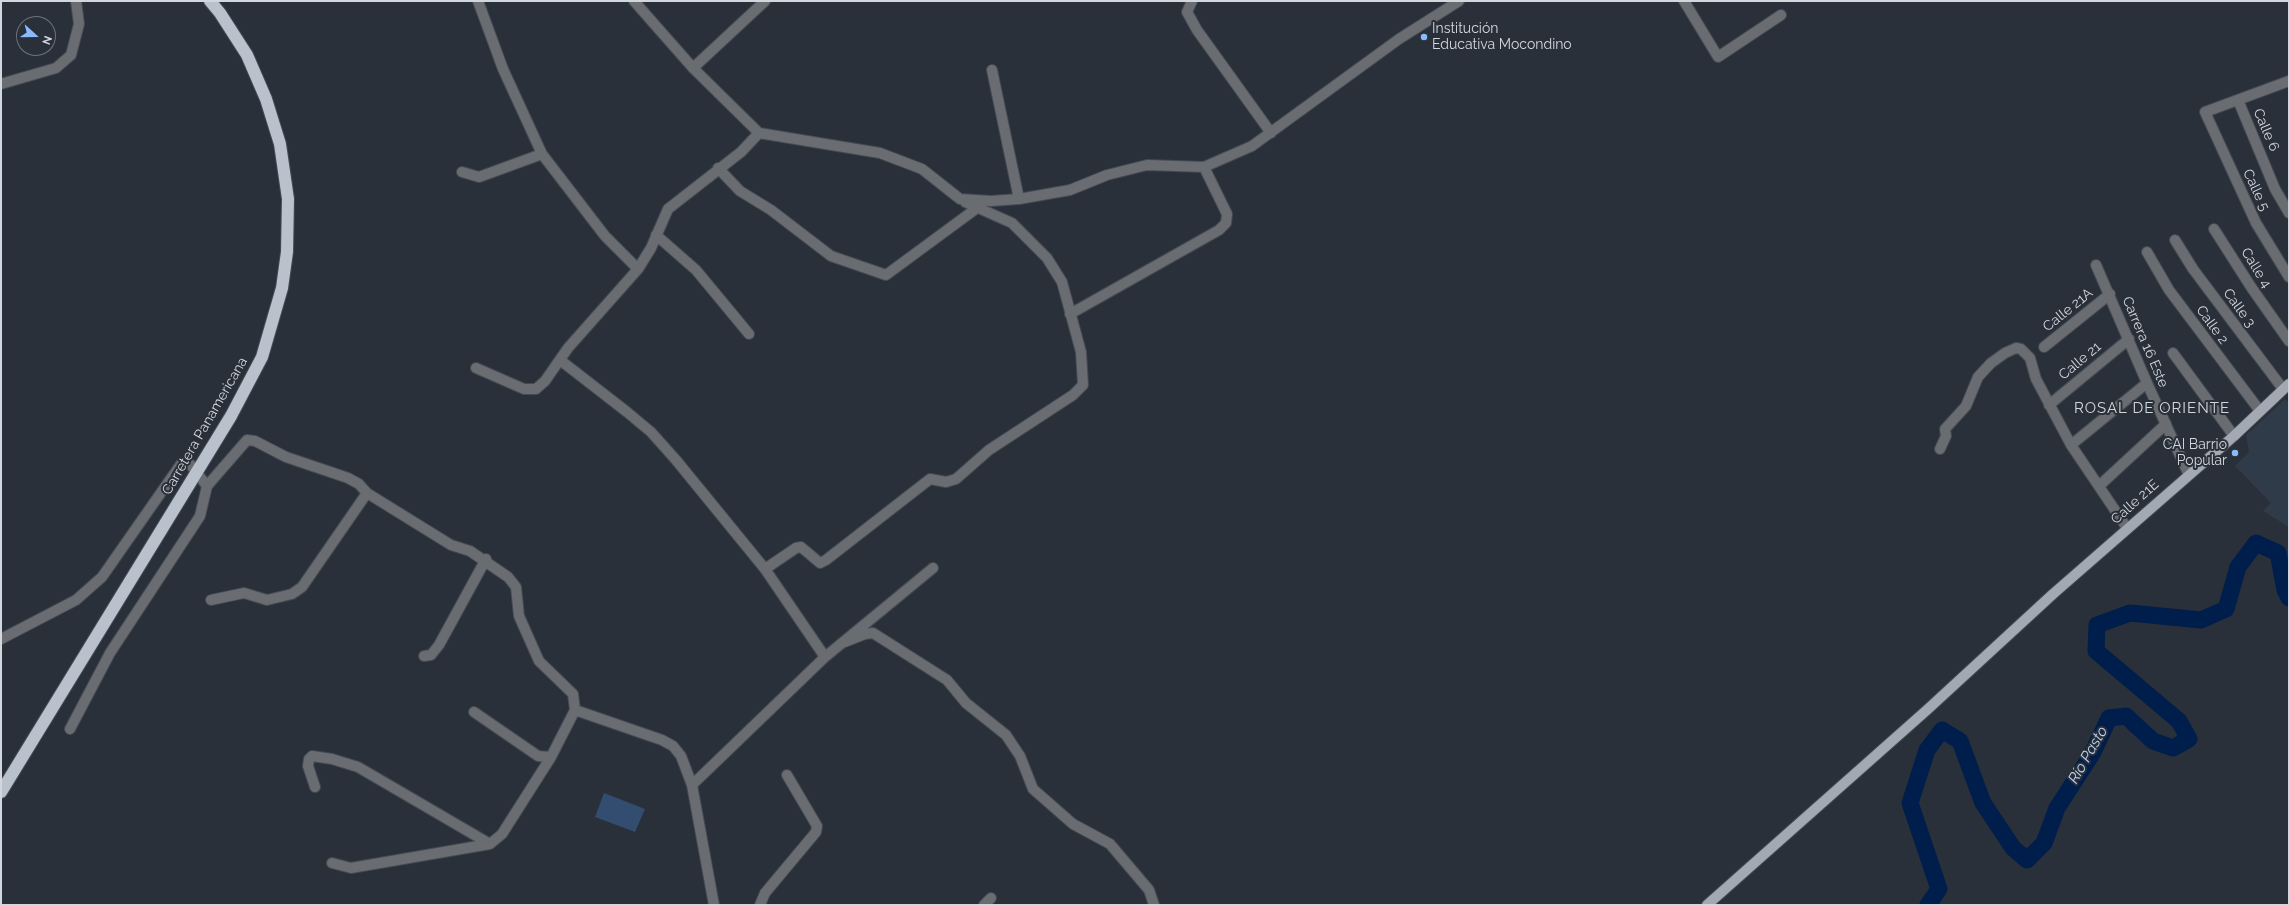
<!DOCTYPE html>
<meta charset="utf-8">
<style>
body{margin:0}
#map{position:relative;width:2290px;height:906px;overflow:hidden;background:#2a3039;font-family:Raleway,sans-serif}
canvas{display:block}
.frame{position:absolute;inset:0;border:2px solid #d2d7dd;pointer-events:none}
.north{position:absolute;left:16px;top:16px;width:40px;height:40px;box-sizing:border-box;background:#2a3039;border:1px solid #6d737b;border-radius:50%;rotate:111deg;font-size:11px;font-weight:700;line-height:16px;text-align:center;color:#d2d7dd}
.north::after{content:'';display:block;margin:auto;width:14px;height:18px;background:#89bafc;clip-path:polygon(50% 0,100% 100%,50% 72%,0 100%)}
</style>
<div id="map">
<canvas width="2290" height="906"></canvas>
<div class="frame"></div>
<div class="north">N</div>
</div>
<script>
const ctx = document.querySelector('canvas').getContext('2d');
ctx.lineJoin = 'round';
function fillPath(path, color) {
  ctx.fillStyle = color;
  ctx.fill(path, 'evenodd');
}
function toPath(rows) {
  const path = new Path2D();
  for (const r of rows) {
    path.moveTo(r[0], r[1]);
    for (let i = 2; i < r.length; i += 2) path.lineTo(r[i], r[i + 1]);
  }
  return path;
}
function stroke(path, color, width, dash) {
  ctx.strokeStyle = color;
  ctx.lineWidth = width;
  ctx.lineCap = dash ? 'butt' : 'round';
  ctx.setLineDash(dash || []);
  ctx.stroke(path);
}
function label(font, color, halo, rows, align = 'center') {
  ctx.font = font + ' Raleway,sans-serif';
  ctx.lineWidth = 4;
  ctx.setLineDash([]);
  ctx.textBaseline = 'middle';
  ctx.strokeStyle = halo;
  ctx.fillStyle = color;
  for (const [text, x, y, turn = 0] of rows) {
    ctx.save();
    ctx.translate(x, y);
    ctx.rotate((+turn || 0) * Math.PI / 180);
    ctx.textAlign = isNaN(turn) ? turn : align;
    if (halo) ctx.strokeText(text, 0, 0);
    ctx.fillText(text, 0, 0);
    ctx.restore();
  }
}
fillPath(toPath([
 [2285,399,2289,403,2289,527,2263,511,2271,503,2235,466,2249,452,2246,435]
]), '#303b49');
fillPath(toPath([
 [604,793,645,809,635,832,595,817]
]), '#334d70');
stroke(toPath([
 [1928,905,1939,889,1910,803,1927,750,1942,730,1960,741,1983,803,2013,848,2027,860,2044,843,2057,808,2092,754,2109,718,2126,716,2153,741,2173,748,2189,739,2179,721,2096,651,2097,625,2130,613,2201,620,2226,609,2238,567,2256,543,2278,553,2285,590,2289,598]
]), '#001e4b', 17);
const minor = toPath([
 [478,1,503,69,542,154,605,236,638,269],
 [634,1,693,68,759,133,880,153,922,169,960,199,991,201,1019,199,1070,190,1107,175,1147,165,1204,167,1252,146,1399,39,1459,1],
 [1192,1,1187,12,1197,30,1271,133],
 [1684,1,1718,57,1781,15],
 [693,68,765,1],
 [992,70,1019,199],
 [2289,81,2205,112,2256,223,2289,277],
 [1,84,56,68,71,55,79,24,76,1],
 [2238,100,2275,189,2289,213],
 [718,168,740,191,771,210,831,256,886,275,977,208],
 [462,172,479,177,542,154],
 [2214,229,2251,287,2289,341],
 [656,235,696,270,749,334],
 [2175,240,2193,269,2283,389],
 [2147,252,2169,290,2260,411],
 [2096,265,2147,383,2188,473],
 [1070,314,1219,230,1226,223,1227,214,1204,167],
 [2044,347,2110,294],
 [2173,353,2234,436],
 [560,360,627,412,651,432,676,460,765,569,825,657],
 [476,368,524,389,536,389,545,381,568,348,638,269,651,248,668,209,741,152,759,133],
 [2049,405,2129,339],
 [2071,445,2147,383],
 [1940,449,1946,436,1945,429,1966,406,1978,377,1991,363,2005,353,2016,348,2021,349,2030,358,2036,379,2071,445,2127,528],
 [2099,486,2166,424],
 [765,569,796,548,801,547,820,563,826,560,930,479,946,482,956,479,989,450,1073,395,1083,385,1081,352,1062,282,1047,258,1012,223,965,202],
 [211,600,244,593,267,600,292,594,302,587,367,493],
 [1,639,76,600,102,577,181,464,190,464,207,486],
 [842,643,865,634,873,633,947,680,966,703,1006,735,1020,756,1033,789,1073,824,1110,844,1149,890,1154,905],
 [424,656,431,655,439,645,486,559],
 [575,710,662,740,673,746,681,756,692,785,714,905],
 [474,712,538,756,551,757],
 [70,729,110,653,200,516,207,486,247,440,255,441,286,457,348,478,359,484,367,493,451,545,470,551,508,577,516,587,519,616,539,661,573,694,575,710,551,757,502,834,490,844,351,868,332,863],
 [692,785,825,657,933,568],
 [315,787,308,766,309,759,312,756,332,759,358,767,490,844],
 [760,905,765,893,816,832,817,826,787,775],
 [984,905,991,898]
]);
const major = toPath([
 [1707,905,1928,709,2053,594,2234,436,2289,384]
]);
const highway = toPath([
 [1,792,231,416,262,357,282,288,287,252,288,199,280,144,266,99,247,55,220,13,210,1]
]);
stroke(minor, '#454b53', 12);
stroke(major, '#454b53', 12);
stroke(highway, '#454b53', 14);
stroke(minor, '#696d72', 10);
stroke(major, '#a2a9b3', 10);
stroke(highway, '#b8c1cc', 12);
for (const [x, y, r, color] of [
 [1424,37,4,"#89bafc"],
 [2235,453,4,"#89bafc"]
]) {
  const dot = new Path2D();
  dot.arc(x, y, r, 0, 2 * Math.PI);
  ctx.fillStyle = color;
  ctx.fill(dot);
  stroke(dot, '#2a3039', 1.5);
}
label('14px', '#d2d7dd', '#2a3039', [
 ["Institución",1432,29],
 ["Educativa Mocondino",1432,45],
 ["CAI Barrio",2227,445,"right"],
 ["Popular",2227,461,"right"]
], 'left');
label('14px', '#d2d7dd', '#2a3039', [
 ["Calle 6",2266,130,67],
 ["Calle 5",2256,190,65],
 ["Calle 4",2256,268,58],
 ["Calle 3",2239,308,54],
 ["Calle 21A",2068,310,-39],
 ["Calle 2",2212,325,54],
 ["Carrera 16 Este",2145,342,67],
 ["Calle 21",2080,361,-40],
 ["Carretera Panamericana",205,426,-60],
 ["Calle 21E",2135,502,-42]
]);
ctx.letterSpacing = '1px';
label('15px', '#d2d7dd', '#2a3039', [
 ["ROSAL DE ORIENTE",2152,408]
]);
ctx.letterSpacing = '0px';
label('italic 15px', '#bed4f3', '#2a3039', [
 ["Río Pasto",2088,755,-60]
]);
</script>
